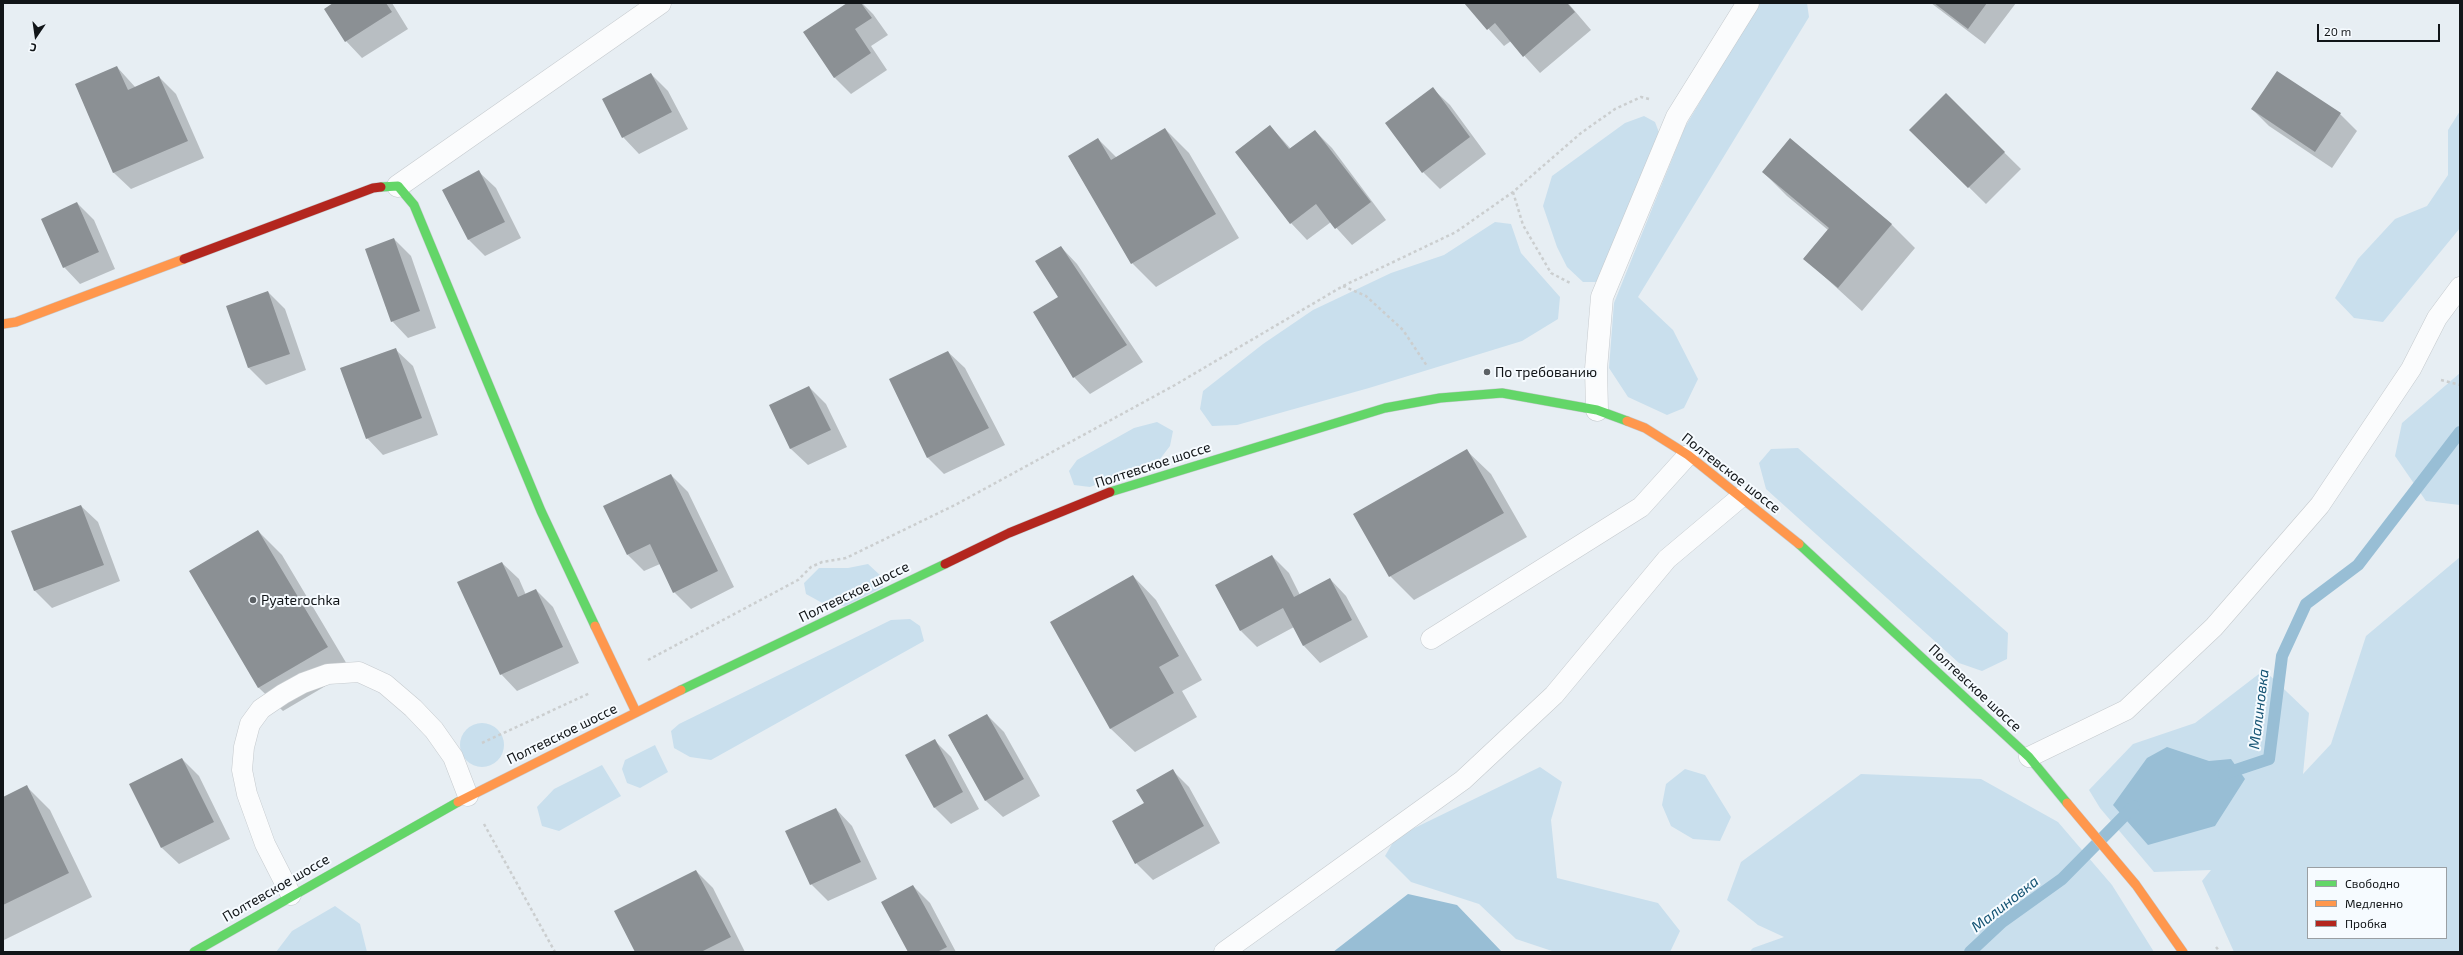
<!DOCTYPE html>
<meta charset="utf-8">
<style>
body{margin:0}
#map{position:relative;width:2463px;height:955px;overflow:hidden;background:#e7eef3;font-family:"Exo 2",sans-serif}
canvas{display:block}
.frame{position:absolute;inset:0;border:4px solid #111518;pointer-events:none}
.legend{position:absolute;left:2307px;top:867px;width:140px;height:72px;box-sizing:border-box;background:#f6fbff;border:1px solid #9a9fa3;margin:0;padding:5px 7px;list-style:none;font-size:12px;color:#111518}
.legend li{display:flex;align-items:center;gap:8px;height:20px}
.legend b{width:20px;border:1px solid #9a9fa3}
.north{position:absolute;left:16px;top:16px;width:40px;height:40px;-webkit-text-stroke:3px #f6fbff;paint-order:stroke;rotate:193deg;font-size:11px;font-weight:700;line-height:16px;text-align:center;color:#111518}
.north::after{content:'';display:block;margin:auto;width:14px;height:18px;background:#111518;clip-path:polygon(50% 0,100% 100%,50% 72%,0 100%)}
.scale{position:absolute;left:2317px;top:24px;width:123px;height:18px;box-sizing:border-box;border:2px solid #111518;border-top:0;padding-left:5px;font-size:12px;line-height:14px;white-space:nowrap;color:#111518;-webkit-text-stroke:3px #f6fbff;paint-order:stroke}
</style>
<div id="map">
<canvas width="2463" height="955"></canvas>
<div class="frame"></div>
<ul class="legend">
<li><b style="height:5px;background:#63d668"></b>Свободно</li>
<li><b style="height:5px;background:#ff974d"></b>Медленно</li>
<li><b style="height:5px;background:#b3261e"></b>Пробка</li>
</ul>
<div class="north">С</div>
<div class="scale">20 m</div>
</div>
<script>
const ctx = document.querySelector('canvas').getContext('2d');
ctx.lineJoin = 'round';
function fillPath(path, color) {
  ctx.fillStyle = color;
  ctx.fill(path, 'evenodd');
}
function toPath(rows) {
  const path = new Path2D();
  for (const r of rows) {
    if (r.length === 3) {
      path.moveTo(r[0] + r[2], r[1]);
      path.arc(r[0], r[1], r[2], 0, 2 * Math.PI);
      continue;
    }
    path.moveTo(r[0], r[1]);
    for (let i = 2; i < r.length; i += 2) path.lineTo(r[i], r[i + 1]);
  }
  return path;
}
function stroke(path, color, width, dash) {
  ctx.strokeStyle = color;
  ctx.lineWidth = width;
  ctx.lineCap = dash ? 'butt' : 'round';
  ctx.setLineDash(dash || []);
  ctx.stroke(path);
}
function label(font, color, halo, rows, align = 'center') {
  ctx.font = font + ' "Exo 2",sans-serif';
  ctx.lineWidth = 4;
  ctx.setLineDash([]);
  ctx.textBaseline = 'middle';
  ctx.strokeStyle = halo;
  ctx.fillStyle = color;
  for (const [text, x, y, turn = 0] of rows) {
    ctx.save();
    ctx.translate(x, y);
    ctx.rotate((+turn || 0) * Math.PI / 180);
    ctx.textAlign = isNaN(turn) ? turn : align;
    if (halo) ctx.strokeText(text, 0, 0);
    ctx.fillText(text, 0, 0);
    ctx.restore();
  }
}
fillPath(toPath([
 [1735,3,1807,3,1809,17,1638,297,1673,330,1698,379,1684,408,1667,415,1628,397,1609,368,1614,303,1685,127,1747,23],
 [2460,111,2460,228,2383,322,2354,318,2335,298,2358,259,2395,219,2427,206,2448,175,2448,130],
 [1644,116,1655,122,1660,135,1598,282,1583,282,1567,267,1557,247,1543,206,1552,176,1625,123],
 [1495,222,1511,224,1521,253,1560,297,1558,319,1522,341,1369,388,1237,425,1212,426,1200,409,1203,391,1263,344,1313,310,1391,273,1444,255],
 [2460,373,2460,505,2426,501,2395,456,2402,423],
 [1157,422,1173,431,1170,446,1160,459,1090,487,1074,485,1069,471,1077,460,1134,428],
 [1798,448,2008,633,2007,659,1982,671,1959,663,1766,489,1759,463,1771,449],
 [2460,557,2460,952,2234,952,2202,881,2211,870,2154,872,2100,808,2089,790,2133,744,2195,723,2264,670,2309,713,2303,774,2331,744,2366,636],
 [2308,868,2446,868,2446,938,2308,938],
 [868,564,881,576,883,587,845,606,826,605,806,594,804,583,819,568,848,568],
 [910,619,920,626,924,641,711,760,690,757,674,748,671,731,679,724,891,620],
 [482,745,22],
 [655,745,668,772,640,788,627,783,622,769,625,760],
 [602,765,621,796,559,831,542,826,537,807,554,789],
 [1540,767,1562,782,1551,820,1557,878,1658,903,1680,931,1670,952,1555,952,1516,939,1479,904,1411,882,1385,856,1396,837],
 [1685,769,1705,775,1731,817,1720,841,1693,839,1671,826,1662,805,1666,784],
 [1861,774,1981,779,2058,822,2112,885,2154,952,1749,952,1753,948,1784,937,1758,925,1727,900,1741,862],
 [335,906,360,924,367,952,276,952,292,931]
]), '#c9dfed');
fillPath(toPath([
 [2167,747,2209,761,2231,759,2245,779,2215,826,2148,845,2113,805,2147,758],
 [1408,894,1457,905,1502,952,1333,952]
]), '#98bed5');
fillPath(toPath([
 [335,3,392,3,408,29,362,58,346,41],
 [849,3,862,3,873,14,888,35,871,46,887,70,851,94,834,77],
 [1465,3,1568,3,1591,30,1540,73,1511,41,1504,46],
 [1931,3,2016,3,1985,44],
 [117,67,136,88,159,77,176,94,204,158,131,189,114,173,76,85],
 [651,74,668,91,688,129,639,154,623,137],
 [1433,89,1450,105,1486,154,1440,189,1423,172],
 [1946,95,2021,169,1986,204,1911,130],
 [2252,109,2340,114,2357,131,2332,168,2269,126],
 [1270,126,1291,149,1315,131,1332,148,1386,220,1352,245,1331,222,1307,240,1291,223],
 [1165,129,1189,153,1239,238,1156,287,1132,263,1069,157,1098,139,1117,158],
 [479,172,496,188,521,238,485,256,469,240,443,190],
 [1763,172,1891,224,1915,248,1862,311,1804,258,1828,230,1787,196],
 [77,203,94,220,115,269,80,284,64,267],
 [394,239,411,256,436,328,408,338,392,321],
 [1061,247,1077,264,1143,362,1090,394,1074,377,1059,297],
 [268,292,285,309,306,370,266,385,249,368,227,307],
 [396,350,413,366,438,435,383,455,367,438],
 [948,352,965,368,1005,445,944,474,928,458],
 [809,387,826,404,847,447,808,465,791,449,771,405],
 [1467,451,1491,474,1527,537,1414,600,1390,576,1354,514],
 [671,475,688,492,734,587,691,609,674,592,660,564,644,571,628,555],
 [81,506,98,522,120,581,52,608,35,591,13,532],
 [258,531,282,555,351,671,283,711,259,688,190,571],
 [1272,556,1289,573,1300,595,1330,579,1346,596,1368,637,1320,663,1304,646,1294,627,1257,647,1241,631],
 [502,563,519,579,526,595,536,590,553,607,579,663,517,691,501,674],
 [1133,576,1156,600,1202,680,1182,691,1197,717,1135,752,1111,729,1051,622],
 [987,715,1004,732,1040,796,1003,817,986,801,949,736],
 [934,740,951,757,979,809,951,824,935,808],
 [182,759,199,776,230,839,179,864,162,848],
 [1172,770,1189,787,1220,843,1153,880,1136,863,1113,822,1145,803],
 [27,787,50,810,92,897,4,940,3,798],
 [836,809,852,826,877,879,828,901,811,884],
 [696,871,713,888,745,952,637,952],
 [913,886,930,903,956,952,909,952]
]), '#0003');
stroke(toPath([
 [2224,774,2269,759,2282,656,2306,604,2358,565,2460,432],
 [1970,952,2002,922,2062,879,2134,806]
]), '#98bed5', 12);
fillPath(toPath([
 [333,3,386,3,392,12,345,42,324,9],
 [847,3,861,3,872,18,855,29,871,53,834,78,803,32],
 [1464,3,1567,3,1575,12,1523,57,1495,23,1487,30],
 [1934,3,1987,3,1968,29],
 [117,66,128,90,159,76,188,141,113,173,75,84],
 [2277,71,2341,113,2315,152,2251,109],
 [651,73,672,112,622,138,602,99],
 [1433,87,1470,137,1422,173,1385,123],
 [1946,93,2005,152,1968,188,1909,130],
 [1270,125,1289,149,1315,130,1371,202,1335,229,1316,204,1290,224,1235,152],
 [1165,128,1216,214,1131,264,1068,156,1098,138,1111,160],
 [1790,138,1892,224,1838,288,1803,259,1829,228,1762,172],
 [479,170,505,222,468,240,442,190],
 [77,202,99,252,63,268,41,219],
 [394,238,420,311,391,322,365,249],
 [1061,246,1127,345,1073,378,1033,312,1058,297,1035,261],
 [268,291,290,354,248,368,226,306],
 [396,348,422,418,366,439,340,368],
 [948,351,989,428,927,458,889,379],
 [809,386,831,430,790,449,769,405],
 [1467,449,1504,513,1389,577,1353,514],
 [671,474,718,571,673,593,650,544,627,555,603,506],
 [81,505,104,565,34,591,11,531],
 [258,530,328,647,258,688,189,571],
 [1272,555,1294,597,1330,578,1352,620,1303,646,1283,608,1240,631,1215,585],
 [502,562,518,597,536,589,563,647,500,675,457,582],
 [1133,575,1179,656,1159,667,1174,693,1110,729,1050,622],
 [987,714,1024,779,985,801,948,735],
 [935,739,963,792,934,808,905,755],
 [182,758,214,822,161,848,129,784],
 [1173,769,1204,826,1135,864,1112,821,1144,803,1136,790],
 [27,785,69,873,3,905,3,797],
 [836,808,861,862,810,885,785,831],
 [696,870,731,937,701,952,635,952,614,911],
 [913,885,947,947,937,952,908,952,881,902]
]), '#8b9094');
const lane = toPath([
 [1431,639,1641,507,1688,455],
 [2029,757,2126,710,2214,627,2320,505,2411,369,2437,318,2460,287],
 [291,895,265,844,247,794,242,770,244,747,250,724,261,709,283,694,303,683,328,674,359,672,385,684,413,708,434,730,453,757,468,796],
 [1224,952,1463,780,1554,695,1667,559,1742,496]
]);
const street = toPath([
 [398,186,660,3],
 [1597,410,1596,369,1602,297,1677,117,1748,3]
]);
const fast = toPath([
 [381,187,398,186,414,205,541,511,595,626],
 [1110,492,1385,408,1440,398,1502,393,1597,410,1627,421],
 [1799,544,2029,757,2067,803],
 [681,690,945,564],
 [194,952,458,802]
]);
const slow = toPath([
 [3,324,16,322,184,259],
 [1627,421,1645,428,1688,455,1799,544],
 [595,626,636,712],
 [458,802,681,690],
 [2067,803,2136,885,2183,952]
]);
const jam = toPath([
 [184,259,373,188,381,187],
 [945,564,1009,533,1110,492]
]);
stroke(lane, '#c5cace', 21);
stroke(street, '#c5cace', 23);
stroke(fast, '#c5cace', 10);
stroke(slow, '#c5cace', 10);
stroke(jam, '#c5cace', 10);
stroke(toPath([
 [1513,192,1523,225,1551,273,1572,284],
 [1343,286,1366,296,1403,330,1427,366],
 [2441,380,2460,385],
 [648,660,798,580,811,567,822,562,846,558,955,505,1175,385,1343,286,1456,232,1513,192,1581,133,1615,109,1641,97,1649,99],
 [482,743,590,693],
 [484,824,555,952],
 [2216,947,2220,952]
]), '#cbcecf', 2.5, [3, 3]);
stroke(lane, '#fbfcfd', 20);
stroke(street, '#fbfcfd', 22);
stroke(fast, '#63d668', 9);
stroke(slow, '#ff974d', 9);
stroke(jam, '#b3261e', 9);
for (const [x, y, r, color] of [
 [1487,372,4,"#5c6165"],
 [253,600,4,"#5c6165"]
]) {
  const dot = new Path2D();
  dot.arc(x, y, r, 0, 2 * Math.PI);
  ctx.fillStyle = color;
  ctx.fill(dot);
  stroke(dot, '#f6fbff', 1.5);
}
label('14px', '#111518', '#f6fbff', [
 ["По требованию",1495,372],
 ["Pyaterochka",261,600]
], 'left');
label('14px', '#111518', '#f6fbff', [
 ["Полтевское шоссе",1153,465,-18],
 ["Полтевское шоссе",1731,473,38],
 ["Полтевское шоссе",854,592,-26],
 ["Полтевское шоссе",1975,688,43],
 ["Полтевское шоссе",562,734,-26],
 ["Полтевское шоссе",276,888,-30]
]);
label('italic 15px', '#165474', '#f6fbff', [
 ["Малиновка",2259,709,-83],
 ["Малиновка",2005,904,-38]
]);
</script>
